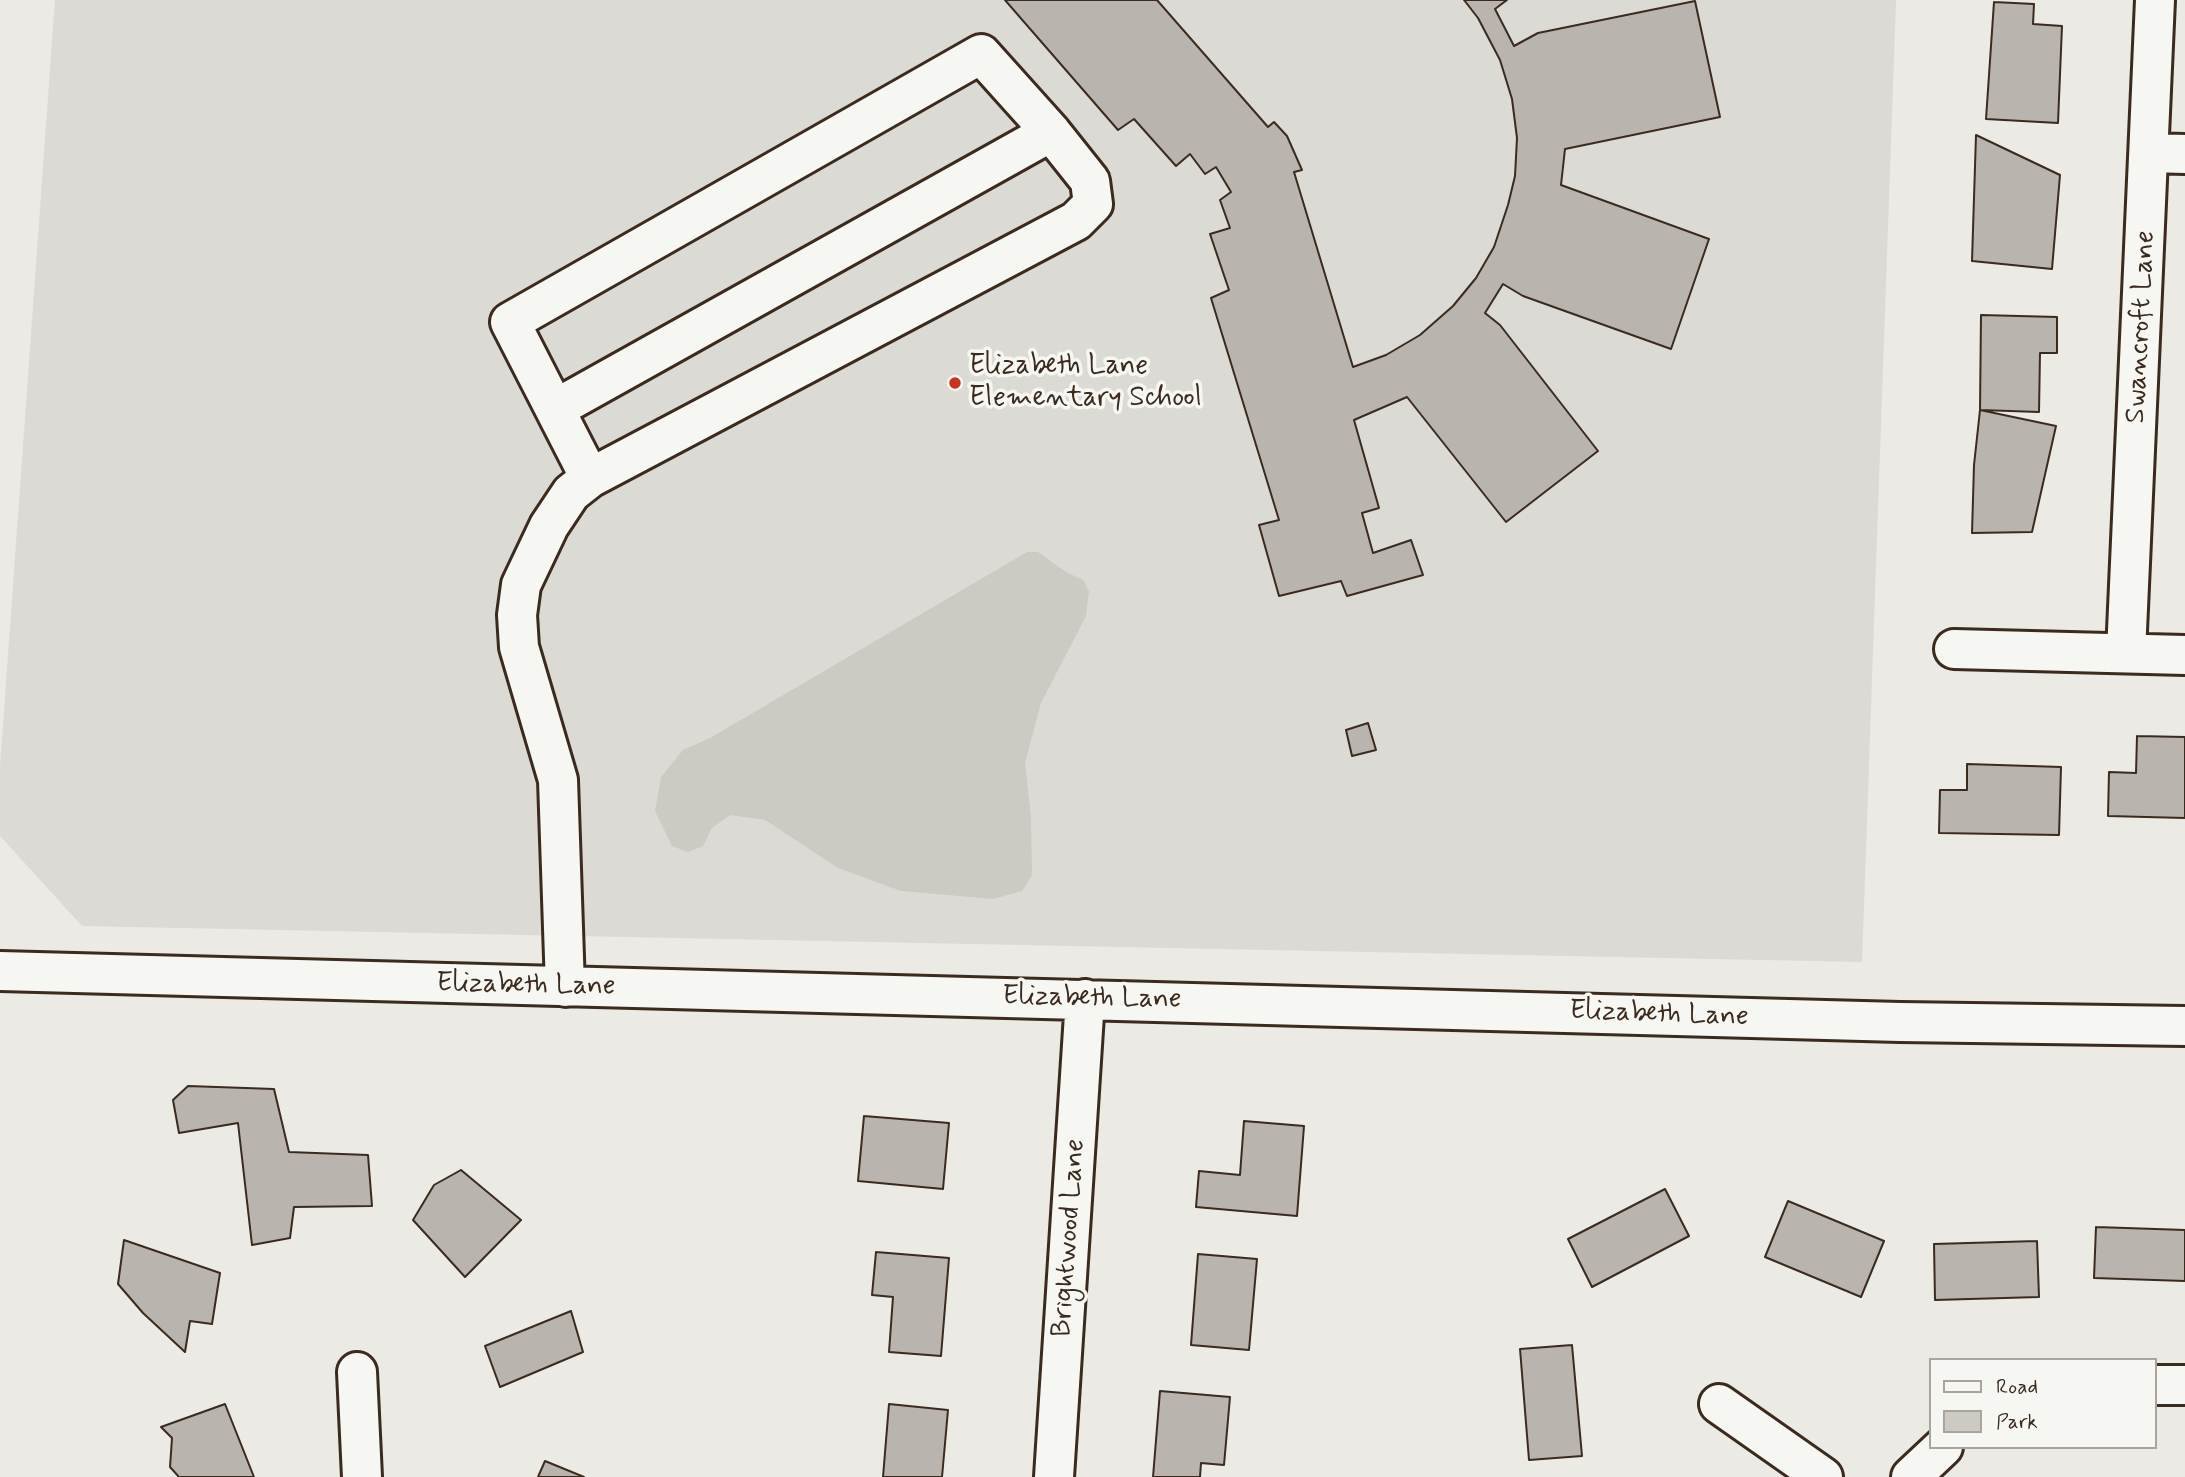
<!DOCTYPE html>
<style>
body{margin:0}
#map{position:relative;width:2185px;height:1477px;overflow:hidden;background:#ebeae5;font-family:Mynerve,sans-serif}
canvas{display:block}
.legend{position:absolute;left:1929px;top:1358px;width:228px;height:91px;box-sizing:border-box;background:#f6f6f2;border:2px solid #aba49d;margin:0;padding:9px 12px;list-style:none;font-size:21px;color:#3b2a1e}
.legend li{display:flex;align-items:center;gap:14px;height:35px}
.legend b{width:35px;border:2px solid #aba49d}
</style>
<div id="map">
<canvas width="2185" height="1477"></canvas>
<ul class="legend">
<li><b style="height:9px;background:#f6f6f2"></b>Road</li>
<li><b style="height:19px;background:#cdcac4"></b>Park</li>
</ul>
</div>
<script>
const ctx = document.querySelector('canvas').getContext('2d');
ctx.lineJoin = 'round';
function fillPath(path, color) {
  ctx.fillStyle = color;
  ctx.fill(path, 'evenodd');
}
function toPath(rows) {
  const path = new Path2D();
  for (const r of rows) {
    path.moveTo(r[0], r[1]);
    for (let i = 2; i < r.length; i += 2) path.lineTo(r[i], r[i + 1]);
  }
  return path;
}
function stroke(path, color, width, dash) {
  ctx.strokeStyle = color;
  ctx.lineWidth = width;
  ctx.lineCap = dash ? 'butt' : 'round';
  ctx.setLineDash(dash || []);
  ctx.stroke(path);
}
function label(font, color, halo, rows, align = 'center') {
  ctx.font = font + ' Mynerve,sans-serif';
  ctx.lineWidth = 7;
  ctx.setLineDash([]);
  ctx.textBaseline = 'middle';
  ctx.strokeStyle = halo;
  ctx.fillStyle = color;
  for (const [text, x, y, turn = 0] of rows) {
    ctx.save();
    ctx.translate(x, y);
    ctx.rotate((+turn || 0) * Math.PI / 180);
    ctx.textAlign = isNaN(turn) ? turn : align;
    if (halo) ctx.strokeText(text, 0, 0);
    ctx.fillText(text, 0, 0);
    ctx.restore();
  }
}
fillPath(toPath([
 [55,0,1896,0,1862,962,82,926,0,836,0,766]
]), '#dcdad4');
fillPath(toPath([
 [1027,552,1038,552,1066,572,1083,580,1089,591,1086,616,1041,703,1025,763,1031,817,1032,875,1022,891,993,899,901,891,838,868,765,820,730,815,712,828,703,846,688,852,672,846,655,811,661,777,683,750,710,738]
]), '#cdcac4');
const building = toPath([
 [1005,0,1157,0,1268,127,1274,122,1287,136,1302,170,1294,172,1353,367,1386,355,1420,335,1453,306,1476,278,1494,247,1508,205,1515,176,1517,138,1512,99,1500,60,1478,18,1464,0,1507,0,1495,9,1514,46,1538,33,1695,1,1720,117,1565,149,1561,185,1709,239,1671,349,1523,296,1503,284,1485,313,1500,325,1598,451,1506,522,1407,397,1354,420,1379,508,1362,513,1373,553,1411,540,1423,575,1347,596,1341,581,1279,596,1259,525,1279,520,1211,298,1229,290,1210,234,1230,228,1220,200,1231,192,1216,167,1205,174,1190,154,1176,166,1134,119,1118,130,1005,0],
 [1994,2,2034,4,2033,24,2062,26,2058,123,1986,119,1994,2],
 [1976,135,2060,175,2052,269,1972,261,1976,135],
 [1981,315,2057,317,2057,353,2040,353,2039,412,1980,410,1981,315],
 [1980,410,2056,426,2032,532,1972,533,1974,465,1980,410],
 [1368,723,1376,750,1352,756,1346,730,1368,723],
 [2137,736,2185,737,2185,818,2108,816,2109,772,2136,773,2137,736],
 [1967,764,2061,767,2059,835,1939,833,1940,790,1967,790,1967,764],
 [188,1086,274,1089,289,1152,368,1155,372,1206,294,1207,290,1238,252,1245,238,1123,179,1133,173,1100,188,1086],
 [864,1116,949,1123,943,1189,858,1181,864,1116],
 [1244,1121,1304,1126,1297,1216,1196,1207,1199,1171,1240,1175,1244,1121],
 [461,1170,521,1220,465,1277,413,1220,434,1185,461,1170],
 [1665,1189,1689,1236,1592,1287,1568,1239,1665,1189],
 [1788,1201,1884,1241,1861,1297,1765,1257,1788,1201],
 [2096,1227,2185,1230,2185,1281,2094,1278,2096,1227],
 [124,1240,220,1273,212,1324,190,1321,185,1352,143,1313,118,1284,124,1240],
 [2037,1241,2039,1297,1935,1300,1934,1244,2037,1241],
 [876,1252,949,1258,941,1356,889,1352,893,1297,872,1295,876,1252],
 [1198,1254,1257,1259,1249,1350,1191,1345,1198,1254],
 [571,1311,583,1352,500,1387,485,1346,571,1311],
 [1572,1345,1582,1456,1529,1460,1520,1349,1572,1345],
 [1160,1391,1230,1397,1224,1465,1201,1463,1200,1477,1153,1477,1160,1391],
 [225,1404,254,1477,179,1477,170,1467,172,1438,161,1427,225,1404],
 [889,1404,948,1410,942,1477,883,1477,889,1404],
 [545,1461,584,1477,538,1477,545,1461]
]);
fillPath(building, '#bab4ae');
stroke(building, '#3b2a1e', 2);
const minor = toPath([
 [2150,153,2185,154],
 [555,409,1051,132],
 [1954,649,2185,655],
 [2126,653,2155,0],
 [0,971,1900,1022,2185,1026],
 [565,987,558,780,519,647,517,615,521,585,549,526,571,493,590,478,1076,221,1093,204,1090,181,1051,132,981,54,510,322,590,478],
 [357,1372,362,1477],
 [2155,1385,2185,1385],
 [1719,1404,1823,1477],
 [1054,1477,1085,999],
 [1911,1477,1943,1447]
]);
stroke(minor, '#3b2a1e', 44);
stroke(minor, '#f6f6f2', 38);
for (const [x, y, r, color] of [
 [955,383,7,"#c8321e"]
]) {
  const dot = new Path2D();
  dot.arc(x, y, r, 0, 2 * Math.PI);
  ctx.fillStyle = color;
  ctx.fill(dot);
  stroke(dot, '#f6f6f2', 2.5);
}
label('28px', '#3b2a1e', '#f6f6f2', [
 ["Swancroft Lane",2142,327,-87],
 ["Elizabeth Lane",526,986,1],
 ["Elizabeth Lane",1092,999,1],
 ["Elizabeth Lane",1659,1015,2],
 ["Brightwood Lane",1070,1238,-86]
]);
label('28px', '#3b2a1e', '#f6f6f2', [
 ["Elizabeth Lane",969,367],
 ["Elementary School",969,399]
], 'left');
</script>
